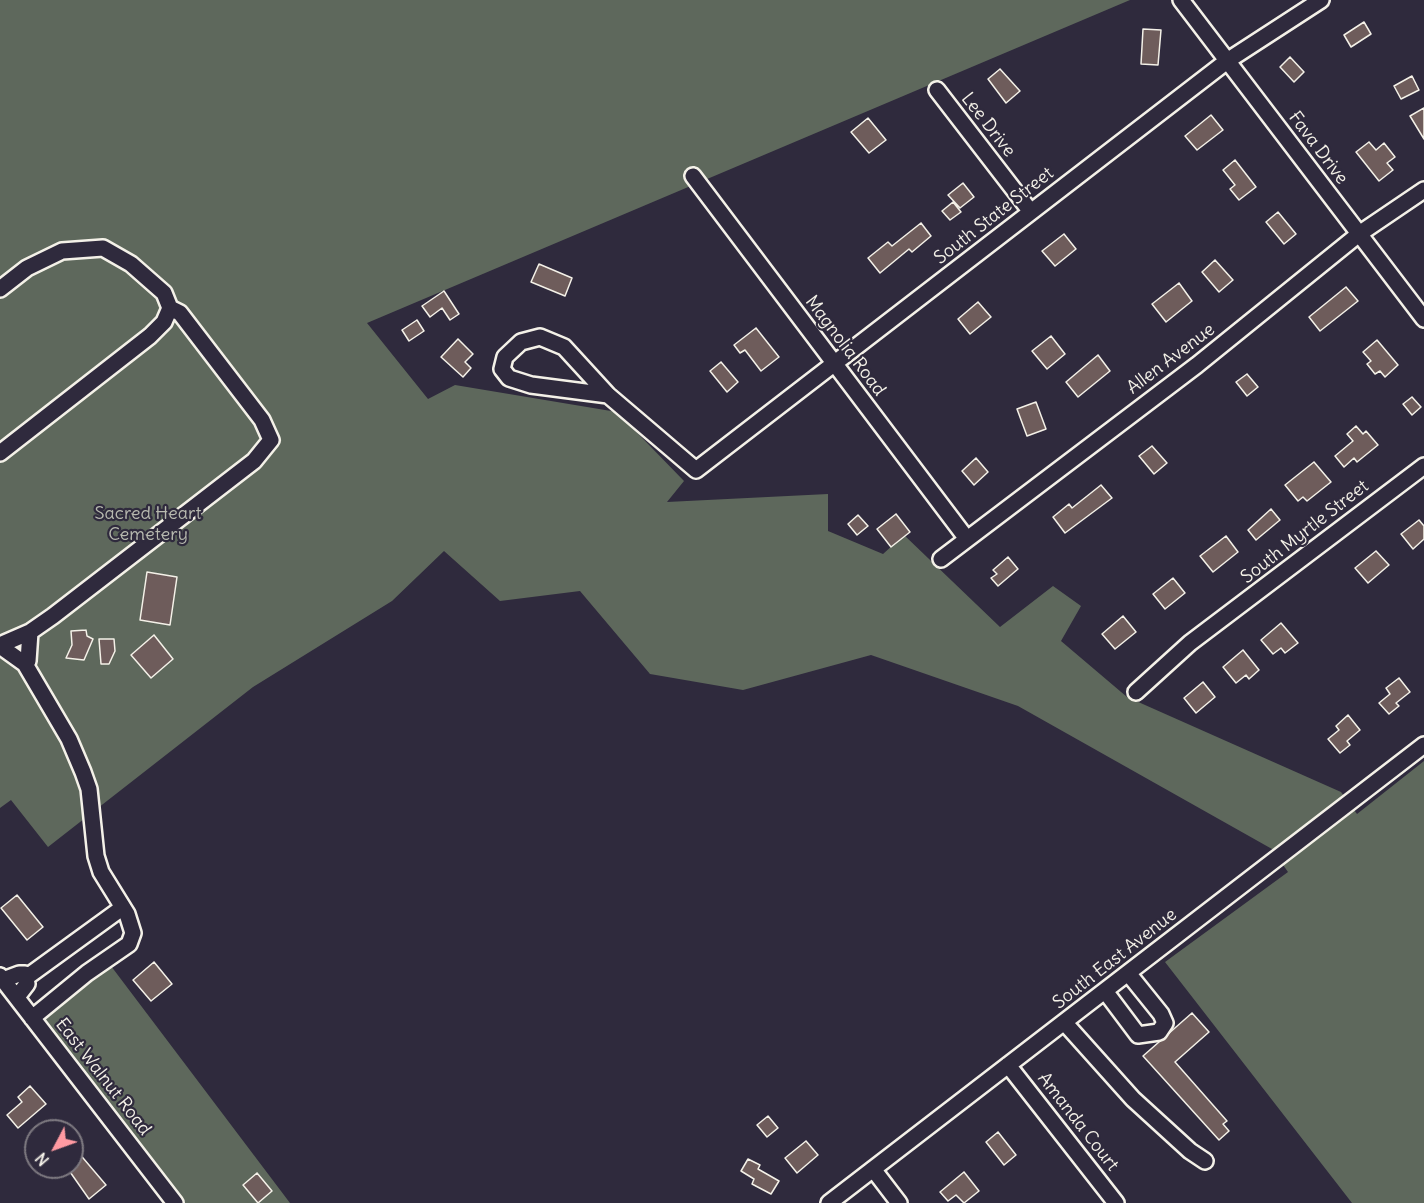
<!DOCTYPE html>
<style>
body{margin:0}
#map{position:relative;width:1424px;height:1203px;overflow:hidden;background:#2f2a3d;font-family:Delius,sans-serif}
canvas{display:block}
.north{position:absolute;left:24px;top:1119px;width:60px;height:60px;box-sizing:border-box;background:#2f2a3d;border:2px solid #7e7a81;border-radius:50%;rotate:229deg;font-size:16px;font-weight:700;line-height:24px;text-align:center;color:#f4f1e8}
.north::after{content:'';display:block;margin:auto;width:21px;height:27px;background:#ff9aa2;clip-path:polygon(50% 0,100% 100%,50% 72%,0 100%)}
</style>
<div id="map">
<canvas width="1424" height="1203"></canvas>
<div class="north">N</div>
</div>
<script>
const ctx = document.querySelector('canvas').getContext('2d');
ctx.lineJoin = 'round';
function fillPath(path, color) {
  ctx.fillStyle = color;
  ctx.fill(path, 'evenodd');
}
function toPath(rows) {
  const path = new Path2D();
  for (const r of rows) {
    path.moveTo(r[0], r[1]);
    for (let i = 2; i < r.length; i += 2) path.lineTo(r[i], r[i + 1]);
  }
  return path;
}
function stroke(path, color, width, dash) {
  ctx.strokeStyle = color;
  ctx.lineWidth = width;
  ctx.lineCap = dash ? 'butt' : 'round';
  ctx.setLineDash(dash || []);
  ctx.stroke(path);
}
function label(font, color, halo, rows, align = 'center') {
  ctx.font = font + ' Delius,sans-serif';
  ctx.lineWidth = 4.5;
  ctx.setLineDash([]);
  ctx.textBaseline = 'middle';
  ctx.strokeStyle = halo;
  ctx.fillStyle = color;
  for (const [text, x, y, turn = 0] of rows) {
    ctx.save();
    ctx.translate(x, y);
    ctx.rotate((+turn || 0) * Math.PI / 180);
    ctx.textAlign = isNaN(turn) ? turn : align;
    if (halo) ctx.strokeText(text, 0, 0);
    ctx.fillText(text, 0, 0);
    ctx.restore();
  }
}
fillPath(toPath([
 [0,0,1130,0,367,323,428,399,455,385,617,412,684,481,667,502,828,494,828,531,883,554,904,535,1000,627,1053,586,1081,606,1061,641,1127,697,1341,792,1357,814,1424,761,1424,1203,1352,1203,1165,962,1288,872,1272,849,1018,706,871,655,743,690,650,674,580,591,500,601,444,551,392,601,253,687,48,847,11,800,0,808],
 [111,966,290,1203,184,1203,42,1017]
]), '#5e685c');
const building = toPath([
 [1364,22,1371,34,1351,47,1344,35,1364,22],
 [1143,29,1161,30,1158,65,1141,64,1143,29],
 [1290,57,1304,72,1294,82,1280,67,1290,57],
 [1000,69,1020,91,1006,103,988,79,1000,69],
 [1412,76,1419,90,1401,99,1394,86,1412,76],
 [1424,108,1424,139,1410,116,1424,108],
 [1211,115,1223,130,1197,150,1185,136,1211,115],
 [868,118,886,140,869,153,851,132,868,118],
 [1369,142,1376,150,1384,143,1395,157,1387,163,1393,170,1379,181,1356,152,1369,142],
 [1235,160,1256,187,1239,200,1230,189,1235,185,1223,170,1235,160],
 [963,183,974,197,960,208,948,195,963,183],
 [953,202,961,212,950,220,942,211,953,202],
 [1278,212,1296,234,1284,244,1266,222,1278,212],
 [921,223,931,236,912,252,909,249,880,273,868,258,888,242,892,246,921,223],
 [1064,234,1076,249,1055,266,1042,251,1064,234],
 [1215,260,1233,280,1219,292,1202,272,1215,260],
 [539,264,572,278,565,296,531,282,539,264],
 [1179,283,1192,301,1166,322,1152,304,1179,283],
 [1346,287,1358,301,1320,331,1309,317,1346,287],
 [444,291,459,314,450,320,442,308,430,317,422,306,444,291],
 [978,302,991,317,970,334,958,319,978,302],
 [417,320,424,331,409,341,402,330,417,320],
 [756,328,779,357,761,371,745,350,740,353,734,345,756,328],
 [1051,336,1065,354,1047,369,1032,351,1051,336],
 [458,339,473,354,465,362,471,368,463,377,441,357,458,339],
 [1377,340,1398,365,1385,377,1380,371,1375,374,1367,364,1371,361,1363,352,1377,340],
 [1098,355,1110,371,1078,397,1066,382,1098,355],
 [721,362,738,382,727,392,710,371,721,362],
 [1247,374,1258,387,1247,396,1236,382,1247,374],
 [1412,397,1421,407,1412,415,1403,404,1412,397],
 [1036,402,1046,429,1027,436,1017,409,1036,402],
 [1356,426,1363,434,1366,431,1378,445,1357,462,1354,458,1344,467,1335,456,1353,441,1347,434,1356,426],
 [1152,446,1167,463,1154,474,1139,456,1152,446],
 [976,458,988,472,974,485,962,471,976,458],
 [1314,462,1331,482,1307,501,1303,497,1298,501,1285,485,1314,462],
 [1101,485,1112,498,1065,533,1053,517,1069,504,1072,508,1101,485],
 [1271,509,1280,520,1256,540,1248,530,1271,509],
 [896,514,910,532,891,547,877,529,896,514],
 [858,515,868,526,857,535,848,524,858,515],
 [1419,520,1424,526,1424,539,1413,549,1401,534,1419,520],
 [1226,536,1238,552,1213,572,1200,556,1226,536],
 [1376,551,1389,565,1368,583,1355,568,1376,551],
 [1008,557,1018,569,998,586,991,578,997,574,993,570,1008,557],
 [147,572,177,577,170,625,140,620,147,572],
 [1173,578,1185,593,1165,609,1153,594,1173,578],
 [1123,616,1136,632,1115,649,1102,634,1123,616],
 [1281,623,1298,643,1285,653,1281,648,1273,654,1261,640,1281,623],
 [86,630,87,636,93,639,84,660,66,658,72,645,71,631,86,630],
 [154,635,173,659,151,678,131,655,154,635],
 [99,639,114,639,115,651,109,664,101,664,99,639],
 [1243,650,1259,670,1249,679,1246,675,1236,683,1223,667,1243,650],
 [1399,678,1410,692,1396,703,1399,706,1389,714,1379,703,1390,694,1386,688,1399,678],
 [1203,682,1215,697,1196,713,1184,698,1203,682],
 [1348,715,1360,730,1347,741,1350,745,1340,753,1328,739,1339,730,1336,726,1348,715],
 [17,895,43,927,27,940,1,908,17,895],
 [154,962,172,984,151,1001,133,980,154,962],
 [1192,1013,1209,1032,1175,1062,1227,1121,1223,1124,1229,1131,1219,1140,1143,1056,1192,1013],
 [30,1086,46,1104,18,1128,7,1115,22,1102,18,1097,30,1086],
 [768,1116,778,1128,767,1137,757,1125,768,1116],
 [998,1132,1016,1155,1004,1165,986,1142,998,1132],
 [806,1141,818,1155,797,1173,785,1158,806,1141],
 [72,1145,106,1185,89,1199,68,1169,72,1167,72,1145],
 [748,1159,760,1165,758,1169,779,1181,771,1194,752,1184,754,1179,741,1171,748,1159],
 [964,1172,979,1191,964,1203,956,1195,948,1201,940,1192,964,1172],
 [257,1173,272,1191,258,1203,243,1185,257,1173]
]);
fillPath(building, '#6e5c5b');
stroke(building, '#f4f1e8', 1.5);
const minor = toPath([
 [1181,0,1424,319],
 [937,90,1031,212],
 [693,176,967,539],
 [0,289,27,268,62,251,103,248,131,264,164,293,170,308,164,322,150,336,0,453],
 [608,395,531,385,509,378,502,369,505,357,521,342,540,337,564,347,608,395,696,470,1227,61,1321,0],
 [941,559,1197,365,1359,234,1424,190],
 [0,645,30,632,53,616,254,461,271,440,262,420,180,313,170,308],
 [0,646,25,664,28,661,30,632],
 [25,664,69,739,83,772,89,789,96,856,101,872,127,914,133,933,129,944,87,973,32,1018],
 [1136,692,1190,643,1424,466],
 [0,976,175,1203],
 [27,977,122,908],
 [3,980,19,974,25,974,27,984,17,997],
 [1105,991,1138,1035,1159,1032,1165,1023,1161,1014,1128,973],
 [1064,1022,1133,1099,1190,1151,1205,1161],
 [1008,1065,1116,1203],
 [873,1169,899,1203],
 [829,1203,1424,745]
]);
stroke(minor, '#f4f1e8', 20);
stroke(minor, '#2f2a3d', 15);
label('18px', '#f4f1e8', '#2f2a3d', [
 ["Lee Drive",988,125,52],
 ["Fava Drive",1318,148,53],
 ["South State Street",994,216,-38],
 ["Magnolia Road",845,346,53],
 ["Allen Avenue",1171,359,-37],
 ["South Myrtle Street",1305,532,-38],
 ["South East Avenue",1115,959,-38],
 ["East Walnut Road",103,1077,52],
 ["Amanda Court",1078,1122,52]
]);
label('18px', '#b8bab0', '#2f2a3d', [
 ["Sacred Heart",148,514],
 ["Cemetery",148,535]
]);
</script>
